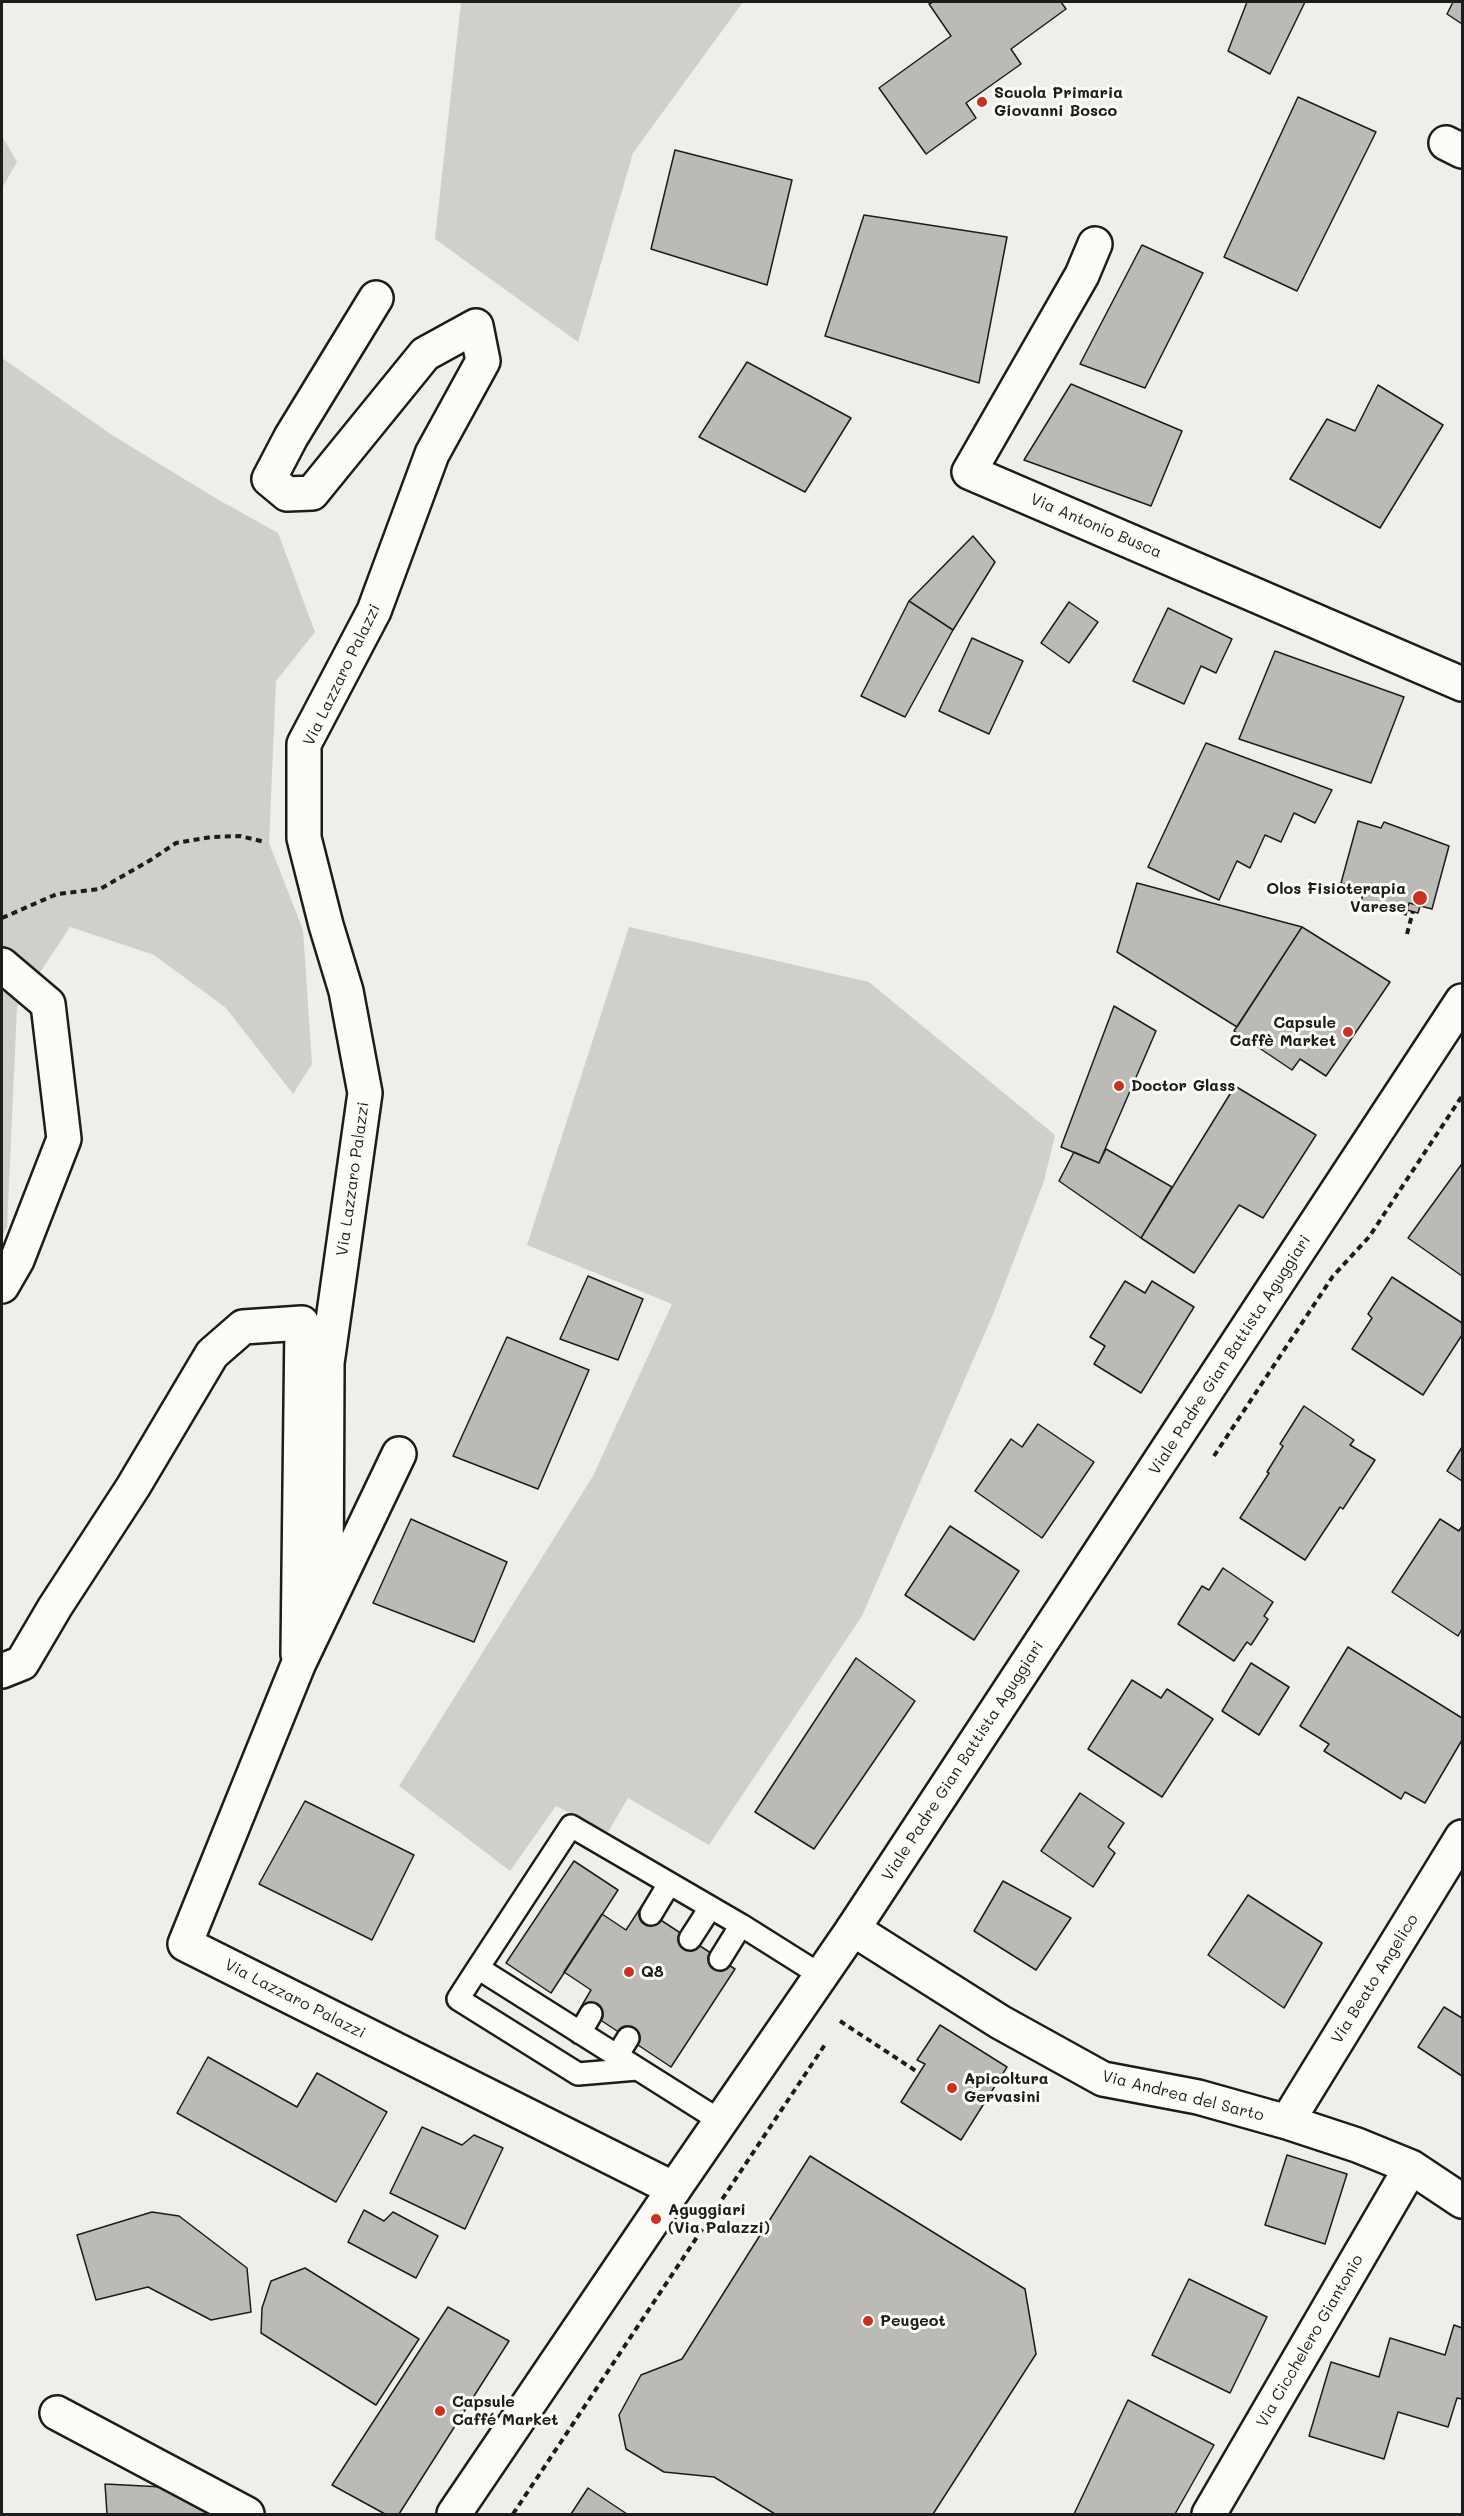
<!DOCTYPE html>
<meta charset="utf-8">
<style>
body{margin:0}
#map{position:relative;width:1464px;height:2516px;overflow:hidden;background:#f0eeea;font-family:Mali,sans-serif}
canvas{display:block}
.frame{position:absolute;inset:0;border:3px solid #1c1c1c;pointer-events:none}
</style>
<div id="map">
<canvas width="1464" height="2516"></canvas>
<div class="frame"></div>
</div>
<script>
const ctx = document.querySelector('canvas').getContext('2d');
ctx.lineJoin = 'round';
function fillPath(path, color) {
  ctx.fillStyle = color;
  ctx.fill(path, 'evenodd');
}
function toPath(rows) {
  const path = new Path2D();
  for (const r of rows) {
    path.moveTo(r[0], r[1]);
    for (let i = 2; i < r.length; i += 2) path.lineTo(r[i], r[i + 1]);
  }
  return path;
}
function stroke(path, color, width, dash) {
  ctx.strokeStyle = color;
  ctx.lineWidth = width;
  ctx.lineCap = dash ? 'butt' : 'round';
  ctx.setLineDash(dash || []);
  ctx.stroke(path);
}
function label(font, color, halo, rows, align = 'center') {
  ctx.font = font + ' Mali,sans-serif';
  ctx.lineWidth = 6;
  ctx.setLineDash([]);
  ctx.textBaseline = 'middle';
  ctx.strokeStyle = halo;
  ctx.fillStyle = color;
  for (const [text, x, y, turn = 0] of rows) {
    ctx.save();
    ctx.translate(x, y);
    ctx.rotate((+turn || 0) * Math.PI / 180);
    ctx.textAlign = isNaN(turn) ? turn : align;
    if (halo) ctx.strokeText(text, 0, 0);
    ctx.fillText(text, 0, 0);
    ctx.restore();
  }
}
fillPath(toPath([
 [461,2,743,2,633,153,578,342,435,239],
 [2,136,17,162,2,188],
 [2,358,112,435,217,499,278,533,315,632,276,681,269,843,303,930,312,1064,293,1094,226,1008,154,955,70,927,17,1007,7,1227,2,1237],
 [629,927,869,982,1055,1135,1044,1181,994,1312,862,1616,709,1845,628,1798,608,1832,556,1806,510,1871,399,1786,593,1476,672,1304,527,1245]
]), '#d0cfcc');
const building = toPath([
 [933,2,1061,2,1066,9,1011,49,1021,64,966,103,976,118,926,154,879,88,951,36,929,4,933,2],
 [1247,2,1305,2,1270,74,1228,51,1247,2],
 [1453,2,1462,2,1462,24,1447,14,1453,2],
 [1298,97,1376,132,1297,291,1224,257,1298,97],
 [675,150,792,180,767,285,651,249,675,150],
 [864,215,1007,237,979,383,825,336,864,215],
 [1142,245,1203,273,1145,388,1080,364,1142,245],
 [747,362,851,418,805,492,699,437,747,362],
 [1071,384,1182,431,1151,506,1024,460,1071,384],
 [1378,385,1443,425,1380,528,1290,479,1327,419,1355,431,1378,385],
 [973,536,995,562,953,630,909,601,973,536],
 [909,601,953,630,905,717,861,696,909,601],
 [1069,602,1098,622,1069,663,1041,643,1069,602],
 [1168,608,1232,639,1216,673,1201,666,1184,704,1133,681,1168,608],
 [972,638,1023,661,989,734,939,711,972,638],
 [1275,651,1404,697,1371,783,1239,739,1275,651],
 [1206,743,1332,790,1315,823,1294,813,1281,842,1265,835,1250,868,1237,861,1219,900,1148,867,1206,743],
 [1358,821,1381,828,1384,822,1449,846,1432,909,1409,903,1406,915,1361,902,1364,890,1341,883,1358,821],
 [1137,883,1302,927,1237,1027,1117,952,1137,883],
 [1409,903,1420,906,1418,913,1407,910,1409,903],
 [1302,927,1390,982,1326,1076,1300,1059,1292,1070,1234,1031,1302,927],
 [1114,1006,1156,1031,1099,1163,1061,1147,1114,1006],
 [1235,1086,1316,1135,1263,1218,1239,1205,1194,1273,1141,1238,1235,1086],
 [1106,1149,1172,1187,1141,1238,1059,1181,1074,1152,1099,1163,1106,1149],
 [1461,1165,1462,1166,1462,1276,1408,1238,1461,1165],
 [588,1276,643,1299,618,1360,560,1339,588,1276],
 [1392,1277,1462,1323,1462,1335,1423,1395,1352,1349,1372,1318,1368,1314,1392,1277],
 [1125,1281,1145,1293,1152,1281,1194,1307,1141,1393,1094,1364,1105,1346,1090,1337,1125,1281],
 [507,1337,589,1370,538,1489,453,1456,507,1337],
 [1304,1406,1354,1440,1350,1445,1375,1460,1343,1509,1340,1507,1305,1560,1240,1518,1269,1473,1267,1472,1283,1446,1280,1444,1304,1406],
 [1038,1424,1094,1462,1042,1538,975,1491,1011,1439,1022,1447,1038,1424],
 [1462,1447,1462,1481,1447,1471,1462,1447],
 [411,1519,507,1562,474,1642,373,1603,411,1519],
 [1440,1519,1459,1531,1462,1526,1462,1629,1458,1636,1392,1592,1440,1519],
 [950,1526,1019,1571,974,1640,905,1595,950,1526],
 [1223,1568,1273,1602,1264,1616,1268,1619,1251,1645,1247,1642,1234,1661,1178,1624,1202,1586,1209,1590,1223,1568],
 [1348,1647,1462,1718,1462,1740,1425,1803,1405,1792,1401,1799,1324,1751,1329,1744,1300,1726,1348,1647],
 [856,1658,915,1701,814,1849,755,1812,856,1658],
 [1251,1663,1289,1687,1259,1735,1222,1711,1251,1663],
 [1132,1680,1161,1698,1167,1689,1213,1719,1162,1797,1088,1749,1132,1680],
 [1080,1793,1124,1823,1108,1847,1115,1853,1093,1887,1041,1851,1080,1793],
 [305,1801,414,1855,372,1940,259,1884,305,1801],
 [574,1861,618,1890,551,1993,506,1963,574,1861],
 [1003,1881,1071,1918,1036,1970,974,1931,1003,1881],
 [1248,1895,1322,1943,1284,2008,1208,1955,1248,1895],
 [641,1907,735,1969,671,2067,581,2007,591,1990,564,1972,602,1914,626,1930,641,1907],
 [1444,2007,1462,2018,1462,2076,1418,2047,1444,2007],
 [940,2025,1007,2067,961,2140,901,2102,925,2064,917,2060,940,2025],
 [208,2057,297,2107,317,2073,387,2112,336,2202,177,2113,208,2057],
 [422,2127,462,2145,474,2135,503,2148,465,2229,390,2193,422,2127],
 [1287,2155,1347,2174,1325,2244,1265,2225,1287,2155],
 [810,2156,1025,2289,1036,2354,933,2514,775,2514,714,2477,664,2472,626,2449,619,2415,641,2375,682,2359,810,2156],
 [364,2210,384,2221,393,2212,438,2236,416,2278,348,2242,364,2210],
 [152,2212,179,2216,247,2268,251,2312,211,2320,148,2287,96,2300,77,2235,152,2212],
 [305,2268,419,2339,376,2405,261,2333,262,2308,271,2281,305,2268],
 [1189,2279,1267,2317,1230,2393,1152,2355,1189,2279],
 [448,2307,509,2341,399,2514,385,2514,332,2485,448,2307],
 [1454,2325,1462,2328,1462,2399,1457,2398,1448,2427,1398,2412,1384,2459,1309,2436,1331,2362,1379,2377,1390,2338,1445,2355,1454,2325],
 [1128,2400,1214,2445,1175,2514,1074,2514,1128,2400],
 [105,2484,182,2488,236,2514,107,2514,105,2484],
 [588,2488,627,2514,571,2514,588,2488]
]);
fillPath(building, '#bbbab6');
stroke(building, '#1c1c1c', 1.5);
const service = toPath([
 [651,1914,669,1884],
 [690,1939,710,1908],
 [720,1959,741,1925],
 [478,1968,458,1999,578,2074,637,2069],
 [580,2033,591,2014],
 [617,2056,628,2038],
 [722,2122,478,1968,571,1826,741,1925,822,1976]
]);
const minor = toPath([
 [1446,143,1462,151],
 [1095,244,1082,275,969,472,1462,684],
 [2,965,48,1004,64,1139,17,1260,2,1286],
 [399,1454,298,1665,185,1944,674,2189],
 [326,1604,327,1363,365,1093,346,991,326,925,304,838,304,744,374,611,432,454,483,361,476,326,425,354,312,493,287,494,269,479,291,437,376,298],
 [2,1671,22,1663,55,1607,133,1487,212,1354,243,1327,302,1323,298,1654],
 [853,1929,1000,2022,1103,2079,1198,2097,1287,2122,1357,2145,1411,2167,1462,2201],
 [1287,2122,1462,1837],
 [57,2413,247,2514],
 [1209,2514,1411,2167]
]);
const secondary = toPath([
 [454,2514,674,2189,853,1929,1462,1001]
]);
stroke(service, '#1c1c1c', 26);
stroke(minor, '#1c1c1c', 38);
stroke(secondary, '#1c1c1c', 38);
stroke(toPath([
 [2,918,57,894,100,889,149,861,176,843,211,837,240,836,265,842],
 [1407,934,1413,911],
 [1214,1456,1333,1276,1369,1237,1462,1096],
 [840,2021,919,2073],
 [513,2514,826,2043]
]), '#1c1c1c', 4, [6, 4.5]);
stroke(service, '#fdfcf7', 21);
stroke(minor, '#fdfcf7', 33);
stroke(secondary, '#fdfcf7', 33);
for (const [x, y, r, color] of [
 [982,102,6,"#c8321e"],
 [1420,898,8,"#c8321e"],
 [1348,1032,6,"#c8321e"],
 [1119,1086,6,"#c8321e"],
 [629,1972,6,"#c8321e"],
 [952,2088,6,"#c8321e"],
 [656,2219,6,"#c8321e"],
 [868,2321,6,"#c8321e"],
 [440,2411,6,"#c8321e"]
]) {
  const dot = new Path2D();
  dot.arc(x, y, r, 0, 2 * Math.PI);
  ctx.fillStyle = color;
  ctx.fill(dot);
  stroke(dot, '#fdfcf7', 2);
}
label('bold 16px', '#1c1c1c', '#fdfcf7', [
 ["Scuola Primaria",994,93],
 ["Giovanni Bosco",994,111],
 ["Olos Fisioterapia",1406,889,"right"],
 ["Varese",1406,907,"right"],
 ["Capsule",1336,1023,"right"],
 ["Caffè Market",1336,1041,"right"],
 ["Doctor Glass",1131,1086],
 ["Q8",641,1972],
 ["Apicoltura",964,2079],
 ["Gervasini",964,2097],
 ["Aguggiari",668,2210],
 ["(Via Palazzi)",668,2228],
 ["Peugeot",880,2321],
 ["Capsule",452,2402],
 ["Caffé Market",452,2420]
], 'left');
label('16px', '#1c1c1c', '#fdfcf7', [
 ["Via Antonio Busca",1096,526,23],
 ["Via Lazzaro Palazzi",342,675,-64],
 ["Via Lazzaro Palazzi",353,1179,-82],
 ["Viale Padre Gian Battista Aguggiari",1230,1355,-57],
 ["Viale Padre Gian Battista Aguggiari",963,1761,-57],
 ["Via Beato Angelico",1375,1979,-58],
 ["Via Lazzaro Palazzi",295,1999,27],
 ["Via Andrea del Sarto",1183,2096,14],
 ["Via Cicchelero Giantonio",1310,2341,-60]
]);
</script>
